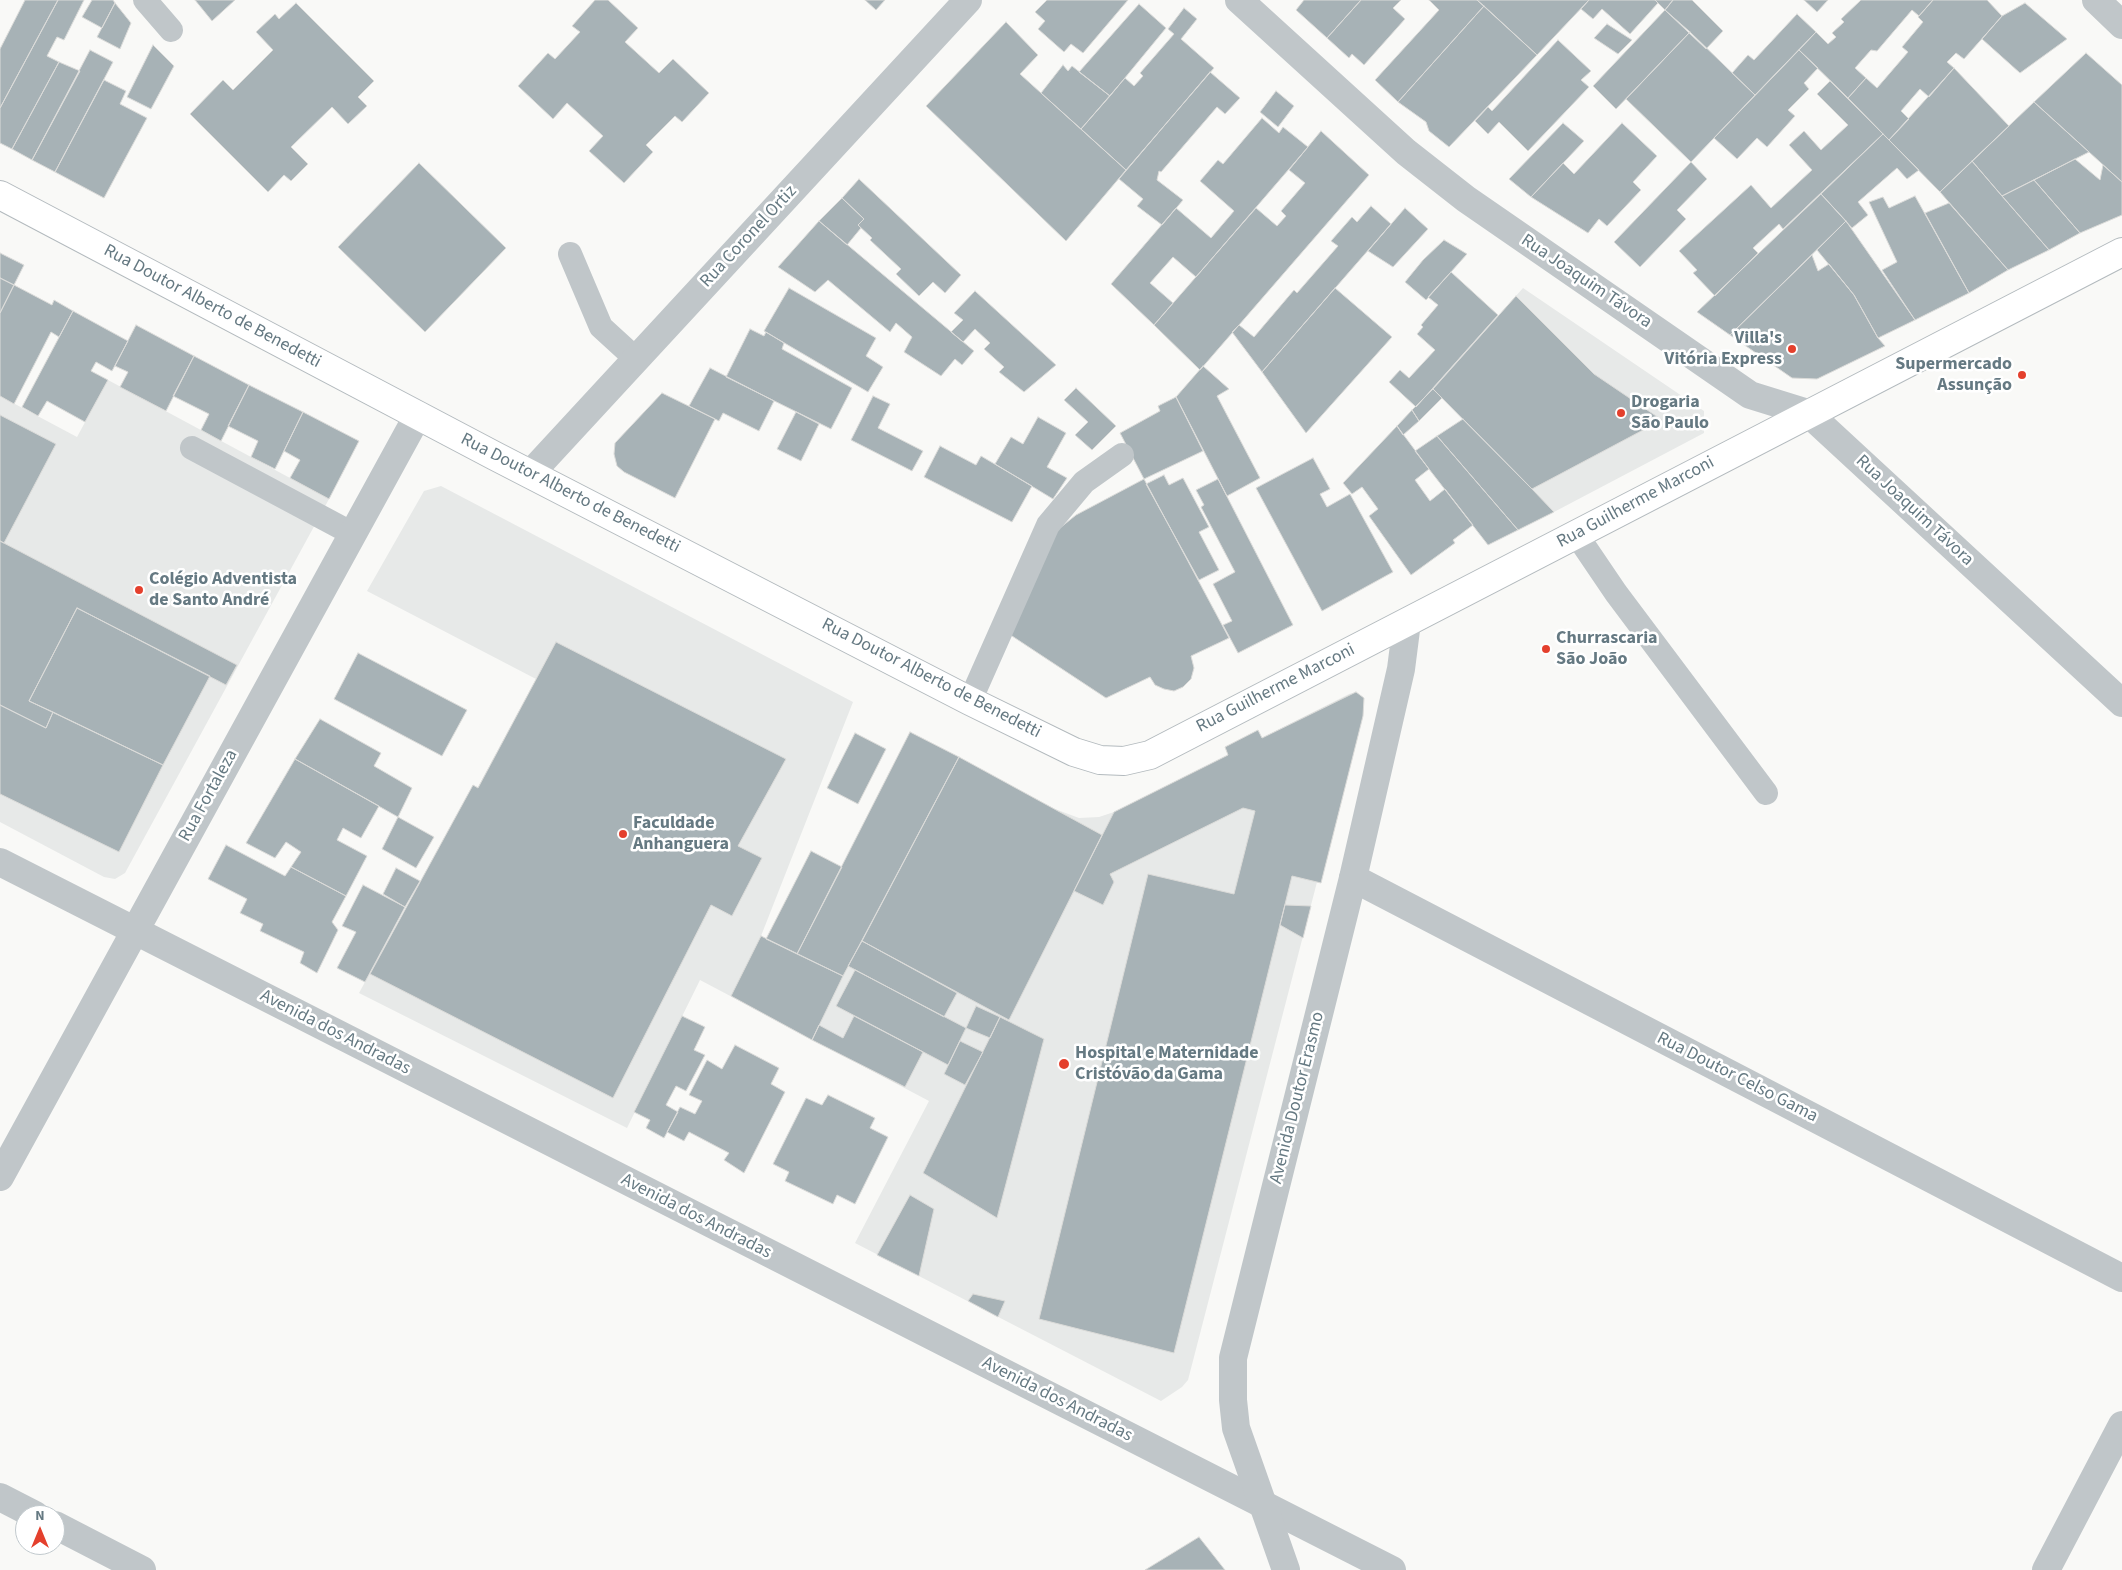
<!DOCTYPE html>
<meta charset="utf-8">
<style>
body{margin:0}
#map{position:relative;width:2122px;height:1570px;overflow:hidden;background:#f9f9f7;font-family:"Source Sans 3",sans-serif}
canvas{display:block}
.north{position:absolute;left:15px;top:1505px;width:50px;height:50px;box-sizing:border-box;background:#fff;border:1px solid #c1c9cd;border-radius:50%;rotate:0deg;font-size:14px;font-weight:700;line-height:20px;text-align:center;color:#657982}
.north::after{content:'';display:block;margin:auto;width:18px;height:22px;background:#e4402d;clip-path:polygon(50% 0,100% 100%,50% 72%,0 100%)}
</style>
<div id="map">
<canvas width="2122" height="1570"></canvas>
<div class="north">N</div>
</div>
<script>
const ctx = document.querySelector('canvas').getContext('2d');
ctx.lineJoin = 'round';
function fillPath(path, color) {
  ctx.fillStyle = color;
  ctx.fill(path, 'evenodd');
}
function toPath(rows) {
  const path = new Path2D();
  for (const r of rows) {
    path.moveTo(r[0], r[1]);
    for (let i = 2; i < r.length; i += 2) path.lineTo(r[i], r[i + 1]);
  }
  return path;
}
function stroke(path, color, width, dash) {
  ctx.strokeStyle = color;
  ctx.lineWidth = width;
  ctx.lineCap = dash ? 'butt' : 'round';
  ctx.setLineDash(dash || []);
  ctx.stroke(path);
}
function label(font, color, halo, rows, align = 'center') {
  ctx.font = font + ' "Source Sans 3",sans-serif';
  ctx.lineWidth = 5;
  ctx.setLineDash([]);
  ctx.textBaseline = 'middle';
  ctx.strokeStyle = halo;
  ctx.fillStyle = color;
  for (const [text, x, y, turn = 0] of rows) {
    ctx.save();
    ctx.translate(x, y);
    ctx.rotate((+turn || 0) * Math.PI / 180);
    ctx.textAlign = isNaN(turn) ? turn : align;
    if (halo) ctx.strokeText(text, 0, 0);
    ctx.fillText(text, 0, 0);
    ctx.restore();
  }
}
fillPath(toPath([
 [1523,288,1704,411,1704,433,1554,512,1433,389],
 [108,380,329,499,125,873,115,879,104,877,0,822,0,396,77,437],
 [441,486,853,702,761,936,797,954,910,732,1055,809,1079,818,1099,817,1114,812,1349,694,1356,692,1364,698,1363,716,1321,883,1317,882,1188,1380,1182,1387,1161,1401,855,1243,929,1101,700,980,627,1128,359,993,473,785,478,787,536,679,367,591,424,491]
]), '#e7e9e8');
const building = toPath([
 [25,0,58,0,0,108,0,49,25,0],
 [58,0,84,0,64,40,57,37,47,56,59,62,12,149,0,143,0,108,58,0],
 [92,0,113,0,115,3,102,28,82,17,92,0],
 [195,0,235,0,212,21,195,0],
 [595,0,608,0,638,28,625,42,659,73,673,59,709,93,682,122,675,116,646,145,653,152,624,183,589,151,603,136,567,103,553,119,518,86,548,53,555,59,580,32,572,26,595,0],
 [865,0,885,0,876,10,865,0],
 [1047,0,1128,0,1083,53,1071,44,1064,52,1038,29,1045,21,1035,12,1047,0],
 [1304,0,1361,0,1327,38,1296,10,1304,0],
 [1361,0,1401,0,1393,8,1405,19,1364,65,1352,54,1349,58,1327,38,1361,0],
 [1429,0,1477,0,1484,6,1398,102,1375,80,1439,10,1429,0],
 [1477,0,1589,0,1537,55,1477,0],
 [1589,0,1655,0,1658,3,1630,34,1602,9,1593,19,1581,9,1589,0],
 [1655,0,1673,0,1665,10,1655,0],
 [1673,0,1692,0,1723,31,1706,49,1665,10,1673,0],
 [1804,0,1828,0,1817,12,1804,0],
 [1861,0,1933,0,1919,16,1912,10,1877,51,1871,50,1855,68,1866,78,1848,98,1799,50,1816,32,1828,44,1836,37,1832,33,1844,22,1841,19,1861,0],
 [1933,0,1987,0,2002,16,1964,59,1956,53,1947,62,1954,68,1929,97,1920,89,1901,111,1909,119,1889,140,1848,98,1866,78,1877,88,1908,52,1902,47,1923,22,1918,17,1933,0],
 [115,3,131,23,120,49,97,37,115,3],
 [296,3,374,81,358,97,367,106,348,124,332,107,291,147,308,164,291,181,284,175,268,192,190,114,223,80,233,90,273,50,256,32,275,14,279,19,296,3],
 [2025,3,2067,39,2020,73,1982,39,2002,16,2025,3],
 [1139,4,1166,28,1110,96,1079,72,1139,4],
 [1484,6,1537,55,1449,147,1429,131,1426,122,1398,102,1484,6],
 [1184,8,1197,19,1181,39,1214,68,1126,170,1081,129,1125,78,1134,86,1143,76,1140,73,1174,34,1168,29,1184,8],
 [1665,10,1690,32,1616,109,1593,86,1665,10],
 [1797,14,1816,32,1755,95,1732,73,1748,55,1754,60,1797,14],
 [1006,22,1038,55,1020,74,1126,170,1066,241,926,106,1006,22],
 [1607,24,1632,40,1618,54,1594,38,1607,24],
 [1690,32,1755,95,1691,162,1626,99,1690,32],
 [1558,40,1591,71,1581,80,1589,87,1528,151,1499,122,1488,134,1475,121,1488,107,1492,111,1558,40],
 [153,45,174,66,151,109,127,97,153,45],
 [90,50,113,62,55,172,32,160,90,50],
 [1799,50,1818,68,1804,83,1809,89,1788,110,1795,116,1767,147,1757,138,1737,159,1714,138,1799,50],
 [2086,53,2122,85,2122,182,2034,102,2086,53],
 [59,62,80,71,32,160,12,149,59,62],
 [1063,65,1068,71,1072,66,1110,96,1081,129,1041,93,1063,65],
 [1954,68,2009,126,1940,192,1889,140,1954,68],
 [1210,72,1240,98,1225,114,1217,107,1161,172,1159,171,1157,180,1183,200,1162,225,1137,206,1143,199,1119,179,1210,72],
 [104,80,126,91,120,104,147,118,104,198,55,172,104,80],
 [1830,81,1883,134,1783,229,1779,224,1753,248,1758,253,1715,296,1693,273,1697,270,1679,251,1751,185,1771,208,1812,170,1789,145,1804,131,1821,150,1848,125,1817,94,1830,81],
 [1276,91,1294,106,1278,127,1260,112,1276,91],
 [2034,102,2089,152,2002,196,1972,161,2034,102],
 [1262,118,1279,133,1283,127,1308,147,1196,277,1173,257,1150,283,1173,303,1154,325,1111,284,1176,208,1211,238,1234,211,1200,181,1218,160,1223,164,1262,118],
 [1563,123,1584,141,1531,197,1509,179,1563,123],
 [1622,123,1657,156,1633,182,1641,190,1607,226,1599,219,1588,233,1531,197,1563,163,1574,174,1622,123],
 [1321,131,1369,175,1200,370,1154,325,1256,208,1277,226,1286,216,1281,211,1305,183,1289,170,1321,131],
 [1883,134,1919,170,1907,179,1897,168,1858,202,1868,215,1852,228,1821,194,1883,134],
 [2075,159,2100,180,2103,165,2122,182,2122,215,2080,233,2034,180,2075,159],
 [1972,161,2002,196,2049,250,2008,270,1940,192,1972,161],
 [1691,162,1707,179,1677,210,1686,219,1640,267,1614,242,1691,162],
 [419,163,506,248,425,332,338,247,419,163],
 [859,179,961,275,945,293,933,282,919,296,896,274,901,269,870,240,872,238,858,225,864,219,842,198,859,179],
 [2034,180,2080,233,2049,250,2002,196,2034,180],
 [1821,194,1846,221,1730,335,1697,312,1821,194],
 [1915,196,1969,293,1915,320,1882,270,1897,262,1869,202,1883,197,1889,208,1915,196],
 [842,198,864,219,858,225,861,228,847,245,819,221,842,198],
 [1949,203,2008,270,1969,293,1925,213,1949,203],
 [1371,206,1391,224,1262,372,1232,332,1239,325,1254,337,1294,290,1297,293,1338,246,1331,241,1352,217,1357,222,1371,206],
 [1405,208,1428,229,1393,267,1368,251,1405,208],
 [819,221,974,351,962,365,955,359,941,376,904,352,912,337,896,323,890,332,828,280,815,292,778,267,819,221],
 [1846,221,1915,320,1878,338,1854,295,1817,250,1846,221],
 [1444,240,1467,254,1426,300,1405,282,1423,260,1444,240],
 [0,253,24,265,14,285,0,278,0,253],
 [1812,255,1818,271,1829,264,1854,295,1878,338,1885,346,1817,379,1792,378,1730,335,1812,255],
 [1451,272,1498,315,1416,407,1389,382,1400,370,1409,378,1435,350,1417,334,1423,327,1421,325,1438,305,1428,297,1451,272],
 [0,278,14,285,0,313,0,278],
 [14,285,52,305,54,300,73,311,59,337,51,332,14,404,0,396,0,313,14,285],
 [789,288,876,338,866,356,883,367,868,392,764,331,789,288],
 [1335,288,1392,337,1306,433,1262,372,1335,288],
 [975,291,1056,365,1024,392,999,372,1004,367,984,349,990,343,975,329,963,342,951,332,963,320,954,313,975,291],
 [1516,296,1594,374,1662,420,1532,489,1433,389,1516,296],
 [73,311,128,341,112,371,96,362,91,371,108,380,85,422,47,401,38,416,22,407,73,311],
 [136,325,194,356,166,411,120,387,128,372,115,366,136,325],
 [750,329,764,336,766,332,784,343,782,349,852,388,831,429,726,377,750,329],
 [194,356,249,385,221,441,201,430,209,414,173,396,194,356],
 [1203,366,1229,389,1217,396,1260,478,1227,496,1176,397,1203,366],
 [710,368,774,401,759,431,723,413,719,421,689,406,710,368],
 [249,385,303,412,275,469,251,457,258,441,228,426,249,385],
 [1076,388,1116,426,1092,450,1075,435,1088,422,1064,400,1076,388],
 [1433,389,1442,398,1419,421,1412,410,1433,389],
 [662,393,715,419,675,498,624,472,617,466,614,454,615,443,662,393],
 [873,396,890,404,878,428,923,451,912,471,851,440,873,396],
 [1176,397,1203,451,1144,479,1120,433,1160,411,1158,406,1176,397],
 [1412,410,1419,421,1403,435,1397,426,1412,410],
 [303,412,359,441,329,499,290,478,300,460,284,451,303,412],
 [796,412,819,424,801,461,777,449,796,412],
 [0,415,56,444,4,543,0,541,0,415],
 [1038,417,1066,433,1047,467,1067,478,1053,499,995,464,1011,437,1023,444,1038,417],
 [1463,419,1532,489,1554,512,1518,530,1437,436,1463,419],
 [1397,426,1429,469,1415,480,1430,501,1445,489,1473,525,1453,540,1455,543,1411,575,1369,516,1378,509,1362,487,1352,494,1343,483,1397,426],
 [1437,436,1518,530,1488,545,1415,451,1437,436],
 [940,446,976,465,981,456,1032,486,1012,522,924,477,940,446],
 [1313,458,1330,489,1320,494,1327,507,1350,494,1393,572,1322,611,1256,488,1313,458],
 [1164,475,1169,485,1183,478,1209,527,1199,532,1219,570,1199,580,1146,484,1164,475],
 [1144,479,1229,638,1191,656,1194,668,1191,679,1183,687,1174,691,1164,689,1155,685,1150,677,1106,698,1009,634,1045,540,1076,515,1144,479],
 [1218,479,1293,625,1238,653,1223,625,1232,621,1213,584,1235,572,1201,507,1204,505,1196,490,1218,479],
 [0,541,237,665,226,685,77,608,29,701,53,712,46,728,0,705,0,541],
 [77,608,210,676,163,765,29,701,77,608],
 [556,642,786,759,738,846,762,858,732,916,711,905,613,1098,370,974,473,785,478,788,556,642],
 [358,653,467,710,442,756,334,699,358,653],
 [1356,692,1364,698,1363,716,1321,883,1292,876,1174,1353,1039,1319,1148,874,1234,894,1255,811,1243,808,1110,874,1114,882,1103,905,1074,891,1114,812,1228,755,1225,747,1258,730,1262,738,1356,692],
 [0,705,46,728,53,712,163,765,119,852,0,794,0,705],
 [320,719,381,753,374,766,412,788,398,817,295,759,320,719],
 [910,732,959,757,843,976,797,954,910,732],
 [855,733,886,749,858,804,827,788,855,733],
 [959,757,1102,835,1009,1020,862,941,959,757],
 [295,759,379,806,361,838,343,828,337,840,367,856,346,896,291,867,301,852,286,842,275,858,246,843,295,759],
 [398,817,434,837,416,868,382,849,398,817],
 [226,845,285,876,291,867,346,896,332,922,338,930,317,973,300,963,304,952,260,931,263,924,240,913,247,899,208,879,226,845],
 [811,851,842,867,797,954,766,939,811,851],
 [396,868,420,881,405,907,383,894,396,868],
 [363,885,405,907,365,982,337,968,356,932,342,926,363,885],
 [1285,905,1311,906,1303,938,1280,925,1285,905],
 [761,936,843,976,812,1040,731,996,761,936],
 [862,941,957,993,944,1017,848,966,862,941],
 [855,970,966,1028,948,1065,836,1006,855,970],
 [976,1006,1000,1017,990,1038,966,1028,976,1006],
 [682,1016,705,1027,694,1050,705,1055,686,1091,676,1086,666,1105,678,1112,664,1138,646,1128,650,1120,634,1112,682,1016],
 [854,1016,923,1052,905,1087,812,1040,819,1025,843,1038,854,1016],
 [1000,1017,1044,1039,997,1218,923,1173,1000,1017],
 [960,1041,983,1052,965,1085,944,1074,960,1041],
 [735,1045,779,1068,771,1084,785,1092,744,1173,724,1160,729,1153,689,1132,684,1141,667,1132,680,1107,695,1114,702,1101,689,1095,707,1060,722,1069,735,1045],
 [828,1095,875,1118,870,1128,888,1137,855,1204,837,1195,833,1204,785,1181,789,1172,773,1164,806,1098,822,1105,828,1095],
 [910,1195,934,1209,919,1276,877,1255,910,1195],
 [973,1294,1005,1301,998,1317,968,1301,973,1294],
 [1199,1537,1225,1570,1145,1570,1199,1537]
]);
fillPath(building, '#a7b2b6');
stroke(building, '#dbdbd9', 1);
const secondary = toPath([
 [0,195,495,456,970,701,1074,752,1100,760,1124,761,1150,755,2122,252]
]);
stroke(secondary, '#b3babe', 30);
stroke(toPath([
 [145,0,171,30],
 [570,254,601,327,636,359],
 [192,448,353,534],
 [1576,534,1616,593,1766,793],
 [970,701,1048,525,1084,482,1122,455]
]), '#c0c6c9', 24);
stroke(toPath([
 [1239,0,1406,152,1466,199,1750,395,1808,413,2122,703],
 [0,862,1392,1570],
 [1353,878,2122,1278],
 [0,1177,418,415],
 [2046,1570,2122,1425]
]), '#c0c6c9', 28);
stroke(toPath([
 [2096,0,2122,25],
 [530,474,968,0],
 [0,1497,35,1515],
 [55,1525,142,1570],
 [1286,1570,1236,1428,1233,1400,1233,1358,1353,878,1401,669,1407,622]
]), '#c0c6c9', 28);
stroke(secondary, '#fff', 28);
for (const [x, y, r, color] of [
 [1792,349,5,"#e4402d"],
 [2022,375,5,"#e4402d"],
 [1621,413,5,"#e4402d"],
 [139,590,5,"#e4402d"],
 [1546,649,5,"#e4402d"],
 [623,834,5,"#e4402d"],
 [1064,1064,6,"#e4402d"]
]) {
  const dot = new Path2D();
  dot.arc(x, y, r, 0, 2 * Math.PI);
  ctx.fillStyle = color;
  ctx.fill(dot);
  stroke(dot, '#fff', 2);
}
label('18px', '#657982', '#fff', [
 ["Rua Coronel Ortiz",749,237,-47],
 ["Rua Joaquim Távora",1586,282,34],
 ["Rua Doutor Alberto de Benedetti",212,307,28],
 ["Rua Doutor Alberto de Benedetti",570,494,27],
 ["Rua Guilherme Marconi",1636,503,-28],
 ["Rua Joaquim Távora",1914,511,43],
 ["Rua Doutor Alberto de Benedetti",931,679,27],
 ["Rua Guilherme Marconi",1276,689,-27],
 ["Rua Fortaleza",209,796,-61],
 ["Avenida dos Andradas",335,1033,27],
 ["Rua Doutor Celso Gama",1737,1078,27],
 ["Avenida Doutor Erasmo",1298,1098,-76],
 ["Avenida dos Andradas",696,1217,27],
 ["Avenida dos Andradas",1057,1400,27]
]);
label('bold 18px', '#657982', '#fff', [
 ["Villa's",1782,339,"right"],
 ["Vitória Express",1782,360,"right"],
 ["Supermercado",2012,365,"right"],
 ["Assunção",2012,386,"right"],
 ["Drogaria",1631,403],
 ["São Paulo",1631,424],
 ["Colégio Adventista",149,580],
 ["de Santo André",149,601],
 ["Churrascaria",1556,639],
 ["São João",1556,660],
 ["Faculdade",633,824],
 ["Anhanguera",633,845],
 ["Hospital e Maternidade",1075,1054],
 ["Cristóvão da Gama",1075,1075]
], 'left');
</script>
